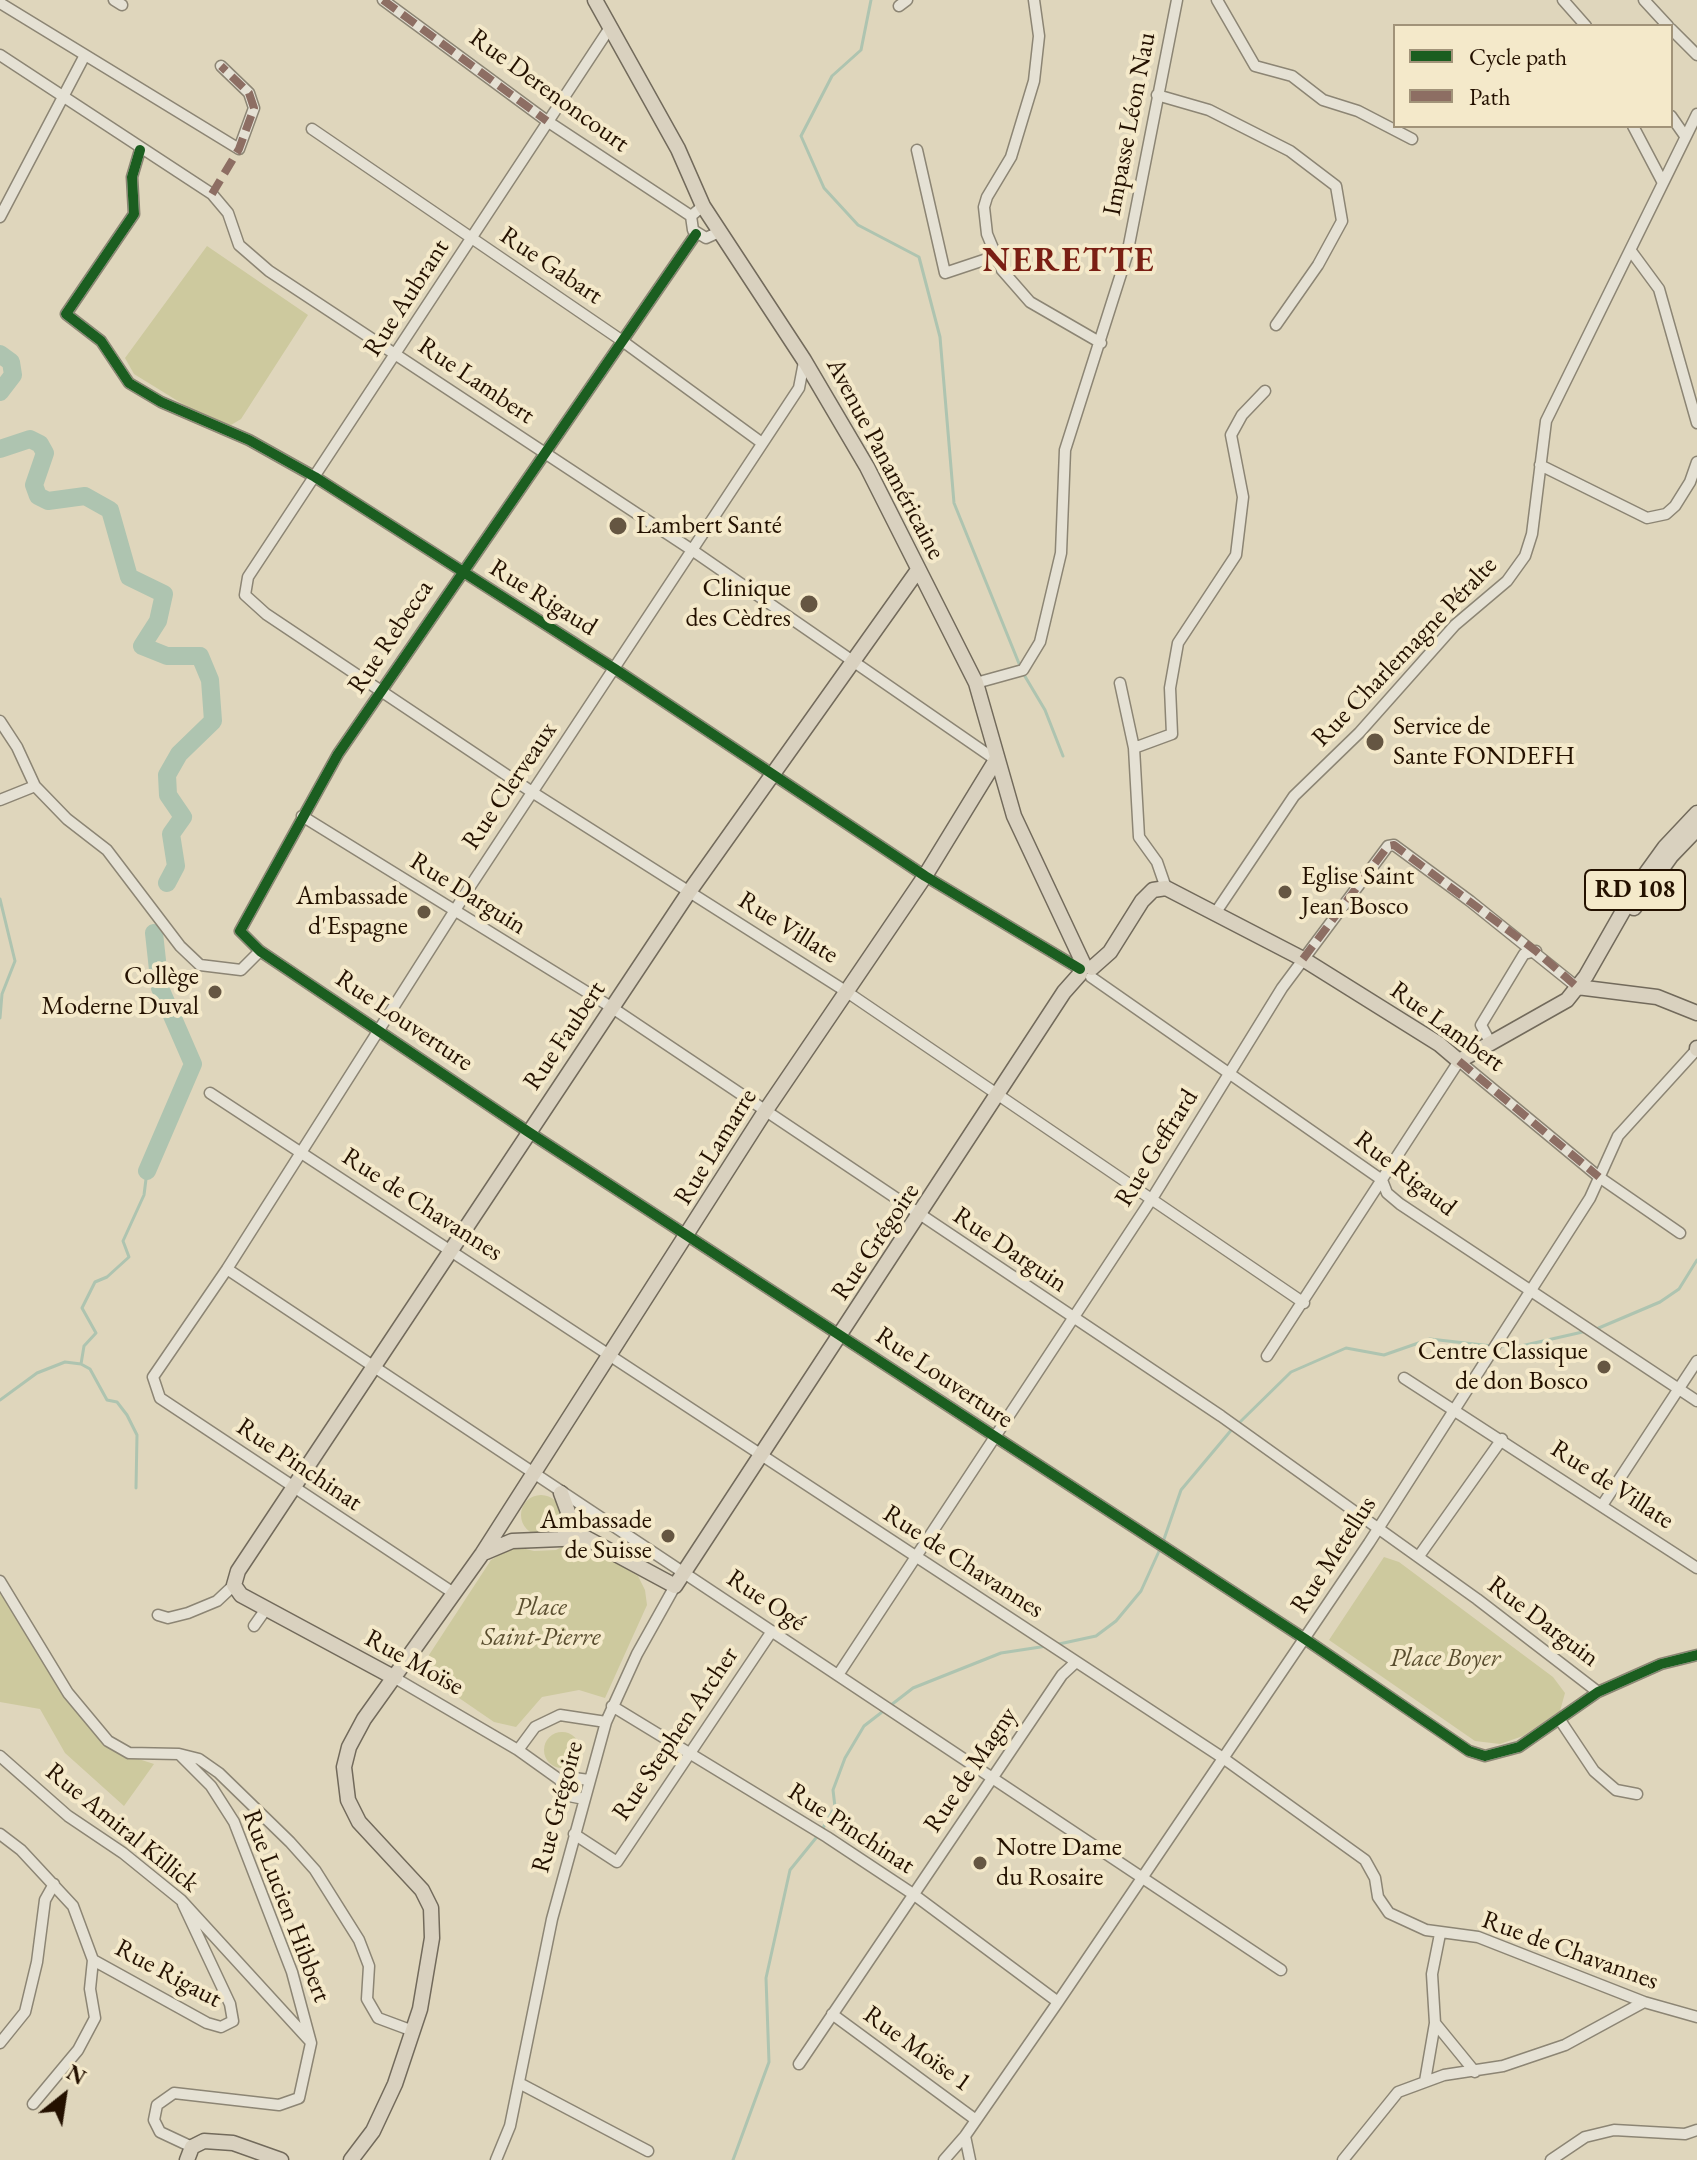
<!DOCTYPE html>
<meta charset="utf-8">
<style>
body{margin:0}
#map{position:relative;width:1697px;height:2160px;overflow:hidden;background:#dfd6bc;font-family:"EB Garamond",serif}
canvas{display:block}
.legend{position:absolute;left:1393px;top:24px;width:280px;height:104px;box-sizing:border-box;background:#f4e9ca;border:2px solid #a19379;margin:0;padding:10px 14px;list-style:none;font-size:24px;color:#241100}
.legend li{display:flex;align-items:center;gap:16px;height:40px}
.legend b{width:40px;border:2px solid #a19379}
.north{position:absolute;left:24px;top:2056px;width:80px;height:80px;-webkit-text-stroke:6px #f4e9ca;paint-order:stroke;rotate:30deg;font-size:22px;font-weight:700;line-height:32px;text-align:center;color:#241100}
.north::after{content:'';display:block;margin:auto;width:28px;height:36px;background:#241100;clip-path:polygon(50% 0,100% 100%,50% 72%,0 100%)}
</style>
<div id="map">
<canvas width="1697" height="2160"></canvas>
<ul class="legend">
<li><b style="height:10px;background:#1b5e20"></b>Cycle path</li>
<li><b style="height:10px;background:#8d6e63"></b>Path</li>
</ul>
<div class="north">N</div>
</div>
<script>
const ctx = document.querySelector('canvas').getContext('2d');
ctx.lineJoin = 'round';
function fillPath(path, color) {
  ctx.fillStyle = color;
  ctx.fill(path, 'evenodd');
}
function toPath(rows) {
  const path = new Path2D();
  for (const r of rows) {
    if (r.length === 3) {
      path.moveTo(r[0] + r[2], r[1]);
      path.arc(r[0], r[1], r[2], 0, 2 * Math.PI);
      continue;
    }
    path.moveTo(r[0], r[1]);
    for (let i = 2; i < r.length; i += 2) path.lineTo(r[i], r[i + 1]);
  }
  return path;
}
function stroke(path, color, width, dash) {
  ctx.strokeStyle = color;
  ctx.lineWidth = width;
  ctx.lineCap = dash ? 'butt' : 'round';
  ctx.setLineDash(dash || []);
  ctx.stroke(path);
}
function label(font, color, halo, rows, align = 'center') {
  ctx.font = font + ' "EB Garamond",serif';
  ctx.lineWidth = 8;
  ctx.setLineDash([]);
  ctx.textBaseline = 'middle';
  ctx.strokeStyle = halo;
  ctx.fillStyle = color;
  for (const [text, x, y, turn = 0] of rows) {
    ctx.save();
    ctx.translate(x, y);
    ctx.rotate((+turn || 0) * Math.PI / 180);
    ctx.textAlign = isNaN(turn) ? turn : align;
    if (halo) ctx.strokeText(text, 0, 0);
    ctx.fillText(text, 0, 0);
    ctx.restore();
  }
}
fillPath(toPath([
 [207,246,308,315,241,419,231,425,207,419,134,374,125,358],
 [541,1515,20],
 [571,1542,589,1547,638,1576,645,1590,647,1605,605,1698,579,1690,542,1697,516,1727,494,1722,427,1676,429,1655,491,1560,514,1546,534,1551,556,1550],
 [1384,1557,1399,1562,1553,1677,1565,1693,1560,1711,1523,1736,1500,1744,1475,1741,1329,1640],
 [0,1590,39,1656,84,1721,117,1752,154,1764,124,1806,65,1753,40,1709,0,1702],
 [562,1750,18]
]), '#cdc99e');
stroke(toPath([
 [871,0,861,50,832,76,801,136,824,188,858,225,919,257,940,337,954,503,1020,666],
 [1023,673,1045,710,1063,756],
 [0,899,15,961,2,994,0,1018],
 [1594,1330,1660,1302,1679,1289,1697,1260],
 [1500,1346,1521,1346,1587,1331],
 [0,1400,37,1373,65,1362,81,1364],
 [1239,1423,1291,1372,1346,1348,1384,1355,1430,1339,1492,1346],
 [136,1488,137,1435,127,1415,117,1402,107,1400,90,1369,81,1364,84,1346,96,1333,82,1308,95,1282,107,1277,129,1257,123,1241,144,1195,147,1171],
 [1163,1542,1181,1490,1233,1428],
 [1059,1644,1096,1636,1116,1621,1141,1591,1160,1549],
 [733,2160,769,2062,766,1978,790,1870,820,1833,835,1807,833,1790,845,1758,864,1726,913,1688,1001,1653,1047,1646]
]), '#aec4b0', 3);
stroke(toPath([
 [0,354,11,362,13,375,0,392],
 [0,449,30,439,40,444,45,453,34,485,38,496,48,501,85,496,110,510,129,577,164,594,158,621,142,646,167,656,200,656,210,680,213,721,179,754,167,775,168,795,183,817,171,834,176,866,167,883],
 [147,1171,193,1064,160,988,154,933]
]), '#aec4b0', 18);
const minor = toPath([
 [114,0,122,5],
 [383,0,547,121,691,216],
 [1034,0,1039,36,1034,81,1011,157,987,197,984,207,987,234,1002,270,1030,302,1101,343],
 [1217,0,1255,66,1292,76,1323,100,1358,111,1412,139],
 [1563,0,1586,26],
 [1644,0,1668,26],
 [0,3,239,149,254,108,249,93,221,66],
 [899,6,907,0],
 [611,26,248,577,245,595,266,614,532,792,847,992,1304,1303],
 [1671,29,1697,55],
 [0,55,212,194,228,213,239,245,269,271,692,550,996,760],
 [1157,95,1209,110,1290,151,1336,186,1342,221,1318,265,1276,325],
 [1671,116,1685,136],
 [1633,126,1663,183],
 [312,129,621,340,762,443],
 [140,150,132,177,134,214,66,314,101,341,129,383,161,402,249,440,315,477,615,669,925,876,1080,969],
 [917,150,945,273,996,256],
 [703,206,691,216,693,230,706,238,719,232],
 [0,217,85,55],
 [696,234,338,754,240,931,260,951,527,1131,1305,1639,1469,1751,1485,1756,1519,1747,1598,1692,1661,1664,1697,1655],
 [1631,251,1659,289,1697,423],
 [1540,465,1647,518,1666,514,1675,506,1690,482,1697,462],
 [976,683,1023,670,1040,642,1061,553,1065,450,1127,255,1177,0],
 [1120,683,1134,748,1139,837,1157,862,1166,888],
 [0,721,17,747,35,786,67,819,107,850,180,946,200,965,241,970,260,951],
 [1134,748,1172,734,1170,688,1178,643,1236,555,1243,497,1231,435,1242,415,1265,391],
 [0,800,35,786],
 [302,816,611,1007,1221,1416,1477,1599,1598,1692],
 [1216,912,1294,796,1359,733,1455,625,1507,581,1525,556,1532,534,1546,421,1697,114],
 [1091,977,1382,1180,1387,1193,1400,1204,1697,1401],
 [1491,1044,1481,1025,1524,954,1536,951],
 [210,1093,1223,1758,1365,1860,1375,1878,1378,1897,1389,1913,1426,1930,1478,1937,1644,2002,1697,2017],
 [227,1269,1281,1970],
 [1267,1356,1459,1061,1599,1177,1680,1233],
 [1404,1378,1697,1568],
 [1603,1504,1697,1361],
 [1419,1556,1502,1439],
 [0,1581,68,1693,108,1741,129,1753,179,1754,199,1759,219,1773,290,1842,315,1870,359,1940,369,1966,367,1999,378,2018,413,2031],
 [455,1594,160,1398,153,1377,227,1269,471,885,799,388,804,362],
 [158,1615,168,1618,188,1613,217,1601,234,1585],
 [254,1626,266,1609],
 [838,1675,1153,1197,1282,988,1388,846,1394,845,1470,901,1577,987],
 [395,1678,518,1750,560,1780,563,1791,569,1796,584,1799],
 [612,1706,827,1837,913,1894,1058,2002],
 [1560,1720,1594,1771,1616,1790,1637,1794],
 [518,1750,535,1727,560,1715,606,1722],
 [180,1755,211,1786,234,1822,292,1972,311,2043,299,2098,279,2105,174,2093,157,2105,154,2120,160,2132,192,2147],
 [0,1756,68,1816,123,1853,181,1900,310,2041],
 [560,1780,566,1777,589,1780],
 [0,1834,21,1850,73,1906,93,1960,90,1989,95,2018,78,2050,33,2104],
 [574,1834,617,1862,772,1631],
 [93,1960,207,2023,221,2027,233,2021,230,2004,183,1904],
 [832,2014,976,2120],
 [1435,2023,1475,2072],
 [0,2043,25,2012,37,1962,45,1900,54,1884],
 [799,2064,1062,1675,1076,1662],
 [1425,2081,1435,2023,1432,1974,1440,1934],
 [519,2083,648,2151],
 [965,2136,970,2160],
 [496,2160,510,2126,552,1919,606,1722,637,1654,675,1586],
 [944,2160,965,2136,1058,2002,1369,1543,1590,1198,1618,1136,1697,1049],
 [1343,2160,1398,2092,1444,2075,1503,2066,1565,2045,1644,2002],
 [1551,2160,1585,2137,1614,2130,1685,2134,1697,2130]
]);
const major = toPath([
 [595,0,678,149,703,206,804,360,867,467,976,683,1014,816,1084,965],
 [1634,908,1671,856,1697,829],
 [1092,968,1110,952,1142,901,1153,890,1166,888,1303,959,1439,1044,1459,1061,1567,1000,1586,976,1639,883,1665,847,1697,813],
 [1577,987,1657,997,1697,1013],
 [1697,1049,1697,1048],
 [561,1493,571,1520,563,1538],
 [486,1552,512,1541,586,1538,675,1586,1064,992,1080,974],
 [395,1678,241,1595,234,1585,238,1571,689,892,918,570],
 [187,2160,192,2147,204,2141,233,2143,281,2160],
 [351,2160,373,2131,395,2084,420,2009,432,1938,431,1908,422,1890,359,1822,348,1800,344,1767,349,1747,364,1719,482,1554,764,1113,925,876,996,760]
]);
stroke(minor, '#8c8574', 13);
stroke(major, '#726a5b', 17);
stroke(minor, '#e5e1d4', 10);
stroke(major, '#d9d1bf', 14);
stroke(toPath([
 [383,0,547,121],
 [212,194,239,149,254,108,249,93,221,66],
 [1303,959,1388,846,1394,845,1536,951,1577,987],
 [1459,1061,1599,1177]
]), '#8d6e63', 8, [16, 8]);
stroke(toPath([
 [140,150,132,177,134,214,66,314,101,341,129,383,161,402,249,440,315,477,615,669,925,876,1080,969],
 [696,234,338,754,240,931,260,951,527,1131,1305,1639,1469,1751,1485,1756,1519,1747,1598,1692,1661,1664,1697,1655]
]), '#1b5e20', 10);
for (const [x, y, r, color] of [
 [618,526,10,"#655642"],
 [809,604,10,"#655642"],
 [1375,742,10,"#655642"],
 [1285,892,8,"#655642"],
 [424,912,8,"#655642"],
 [215,992,8,"#655642"],
 [1604,1367,8,"#655642"],
 [668,1536,8,"#655642"],
 [980,1863,8,"#655642"]
]) {
  const dot = new Path2D();
  dot.arc(x, y, r, 0, 2 * Math.PI);
  ctx.fillStyle = color;
  ctx.fill(dot);
  stroke(dot, '#f4e9ca', 3);
}
for (const [x, y, w] of [
 [1635,890,100]
]) {
  const box = new Path2D();
  box.roundRect(x - w / 2, y - 20, w, 40, 6);
  ctx.fillStyle = '#f4e9ca';
  ctx.fill(box);
  stroke(box, '#241100', 2);
}
label('bold 24px', '#241100', null, [
 ["RD 108",1635,890]
]);
label('26px', '#241100', '#f4e9ca', [
 ["Rue Derenoncourt",549,91,36],
 ["Impasse Léon Nau",1130,124,-79],
 ["Rue Gabart",551,266,34],
 ["Rue Aubrant",407,298,-57],
 ["Rue Lambert",476,381,34],
 ["Avenue Panaméricaine",885,459,62],
 ["Rue Rigaud",543,598,32],
 ["Rue Rebecca",391,637,-56],
 ["Rue Charlemagne Péralte",1405,652,-46],
 ["Rue Clerveaux",510,786,-56],
 ["Rue Darguin",468,894,32],
 ["Rue Villate",788,928,32],
 ["Rue Louverture",404,1021,34],
 ["Rue Lambert",1447,1027,36],
 ["Rue Faubert",565,1036,-56],
 ["Rue Lamarre",716,1147,-58],
 ["Rue Geffrard",1157,1148,-58],
 ["Rue Rigaud",1405,1174,38],
 ["Rue de Chavannes",422,1205,33],
 ["Rue Grégoire",876,1242,-56],
 ["Rue Darguin",1010,1250,34],
 ["Rue Louverture",944,1378,34],
 ["Rue Pinchinat",299,1465,34],
 ["Rue de Villate",1612,1485,33],
 ["Rue Metellus",1334,1555,-57],
 ["Rue de Chavannes",963,1562,33],
 ["Rue Ogé",766,1601,34],
 ["Rue Darguin",1543,1622,37],
 ["Rue Moïse",414,1663,29],
 ["Rue Stephen Archer",676,1734,-56],
 ["Rue de Magny",971,1770,-56],
 ["Rue Grégoire",558,1807,-75],
 ["Rue Amiral Killick",122,1828,39],
 ["Rue Pinchinat",851,1829,33],
 ["Rue Lucien Hibbert",286,1906,69],
 ["Rue de Chavannes",1570,1951,20],
 ["Rue Rigaut",168,1974,28],
 ["Rue Moïse 1",917,2049,36]
]);
label('26px', '#241100', '#f4e9ca', [
 ["Lambert Santé",636,526,"left"],
 ["Clinique",791,589],
 ["des Cèdres",791,619],
 ["Service de",1393,727,"left"],
 ["Sante FONDEFH",1393,757,"left"],
 ["Eglise Saint",1301,877,"left"],
 ["Jean Bosco",1301,907,"left"],
 ["Ambassade",408,897],
 ["d'Espagne",408,927],
 ["Collège",199,977],
 ["Moderne Duval",199,1007],
 ["Centre Classique",1588,1352],
 ["de don Bosco",1588,1382],
 ["Ambassade",652,1521],
 ["de Suisse",652,1551],
 ["Notre Dame",996,1848,"left"],
 ["du Rosaire",996,1878,"left"]
], 'right');
label('italic 26px', '#5a4e2f', '#f4e9ca', [
 ["Place",541,1608],
 ["Saint-Pierre",541,1638],
 ["Place Boyer",1445,1659]
]);
ctx.letterSpacing = '2px';
label('bold 34px', '#7a1f14', '#f4e9ca', [
 ["NERETTE",1069,262]
]);
ctx.letterSpacing = '0px';
</script>
